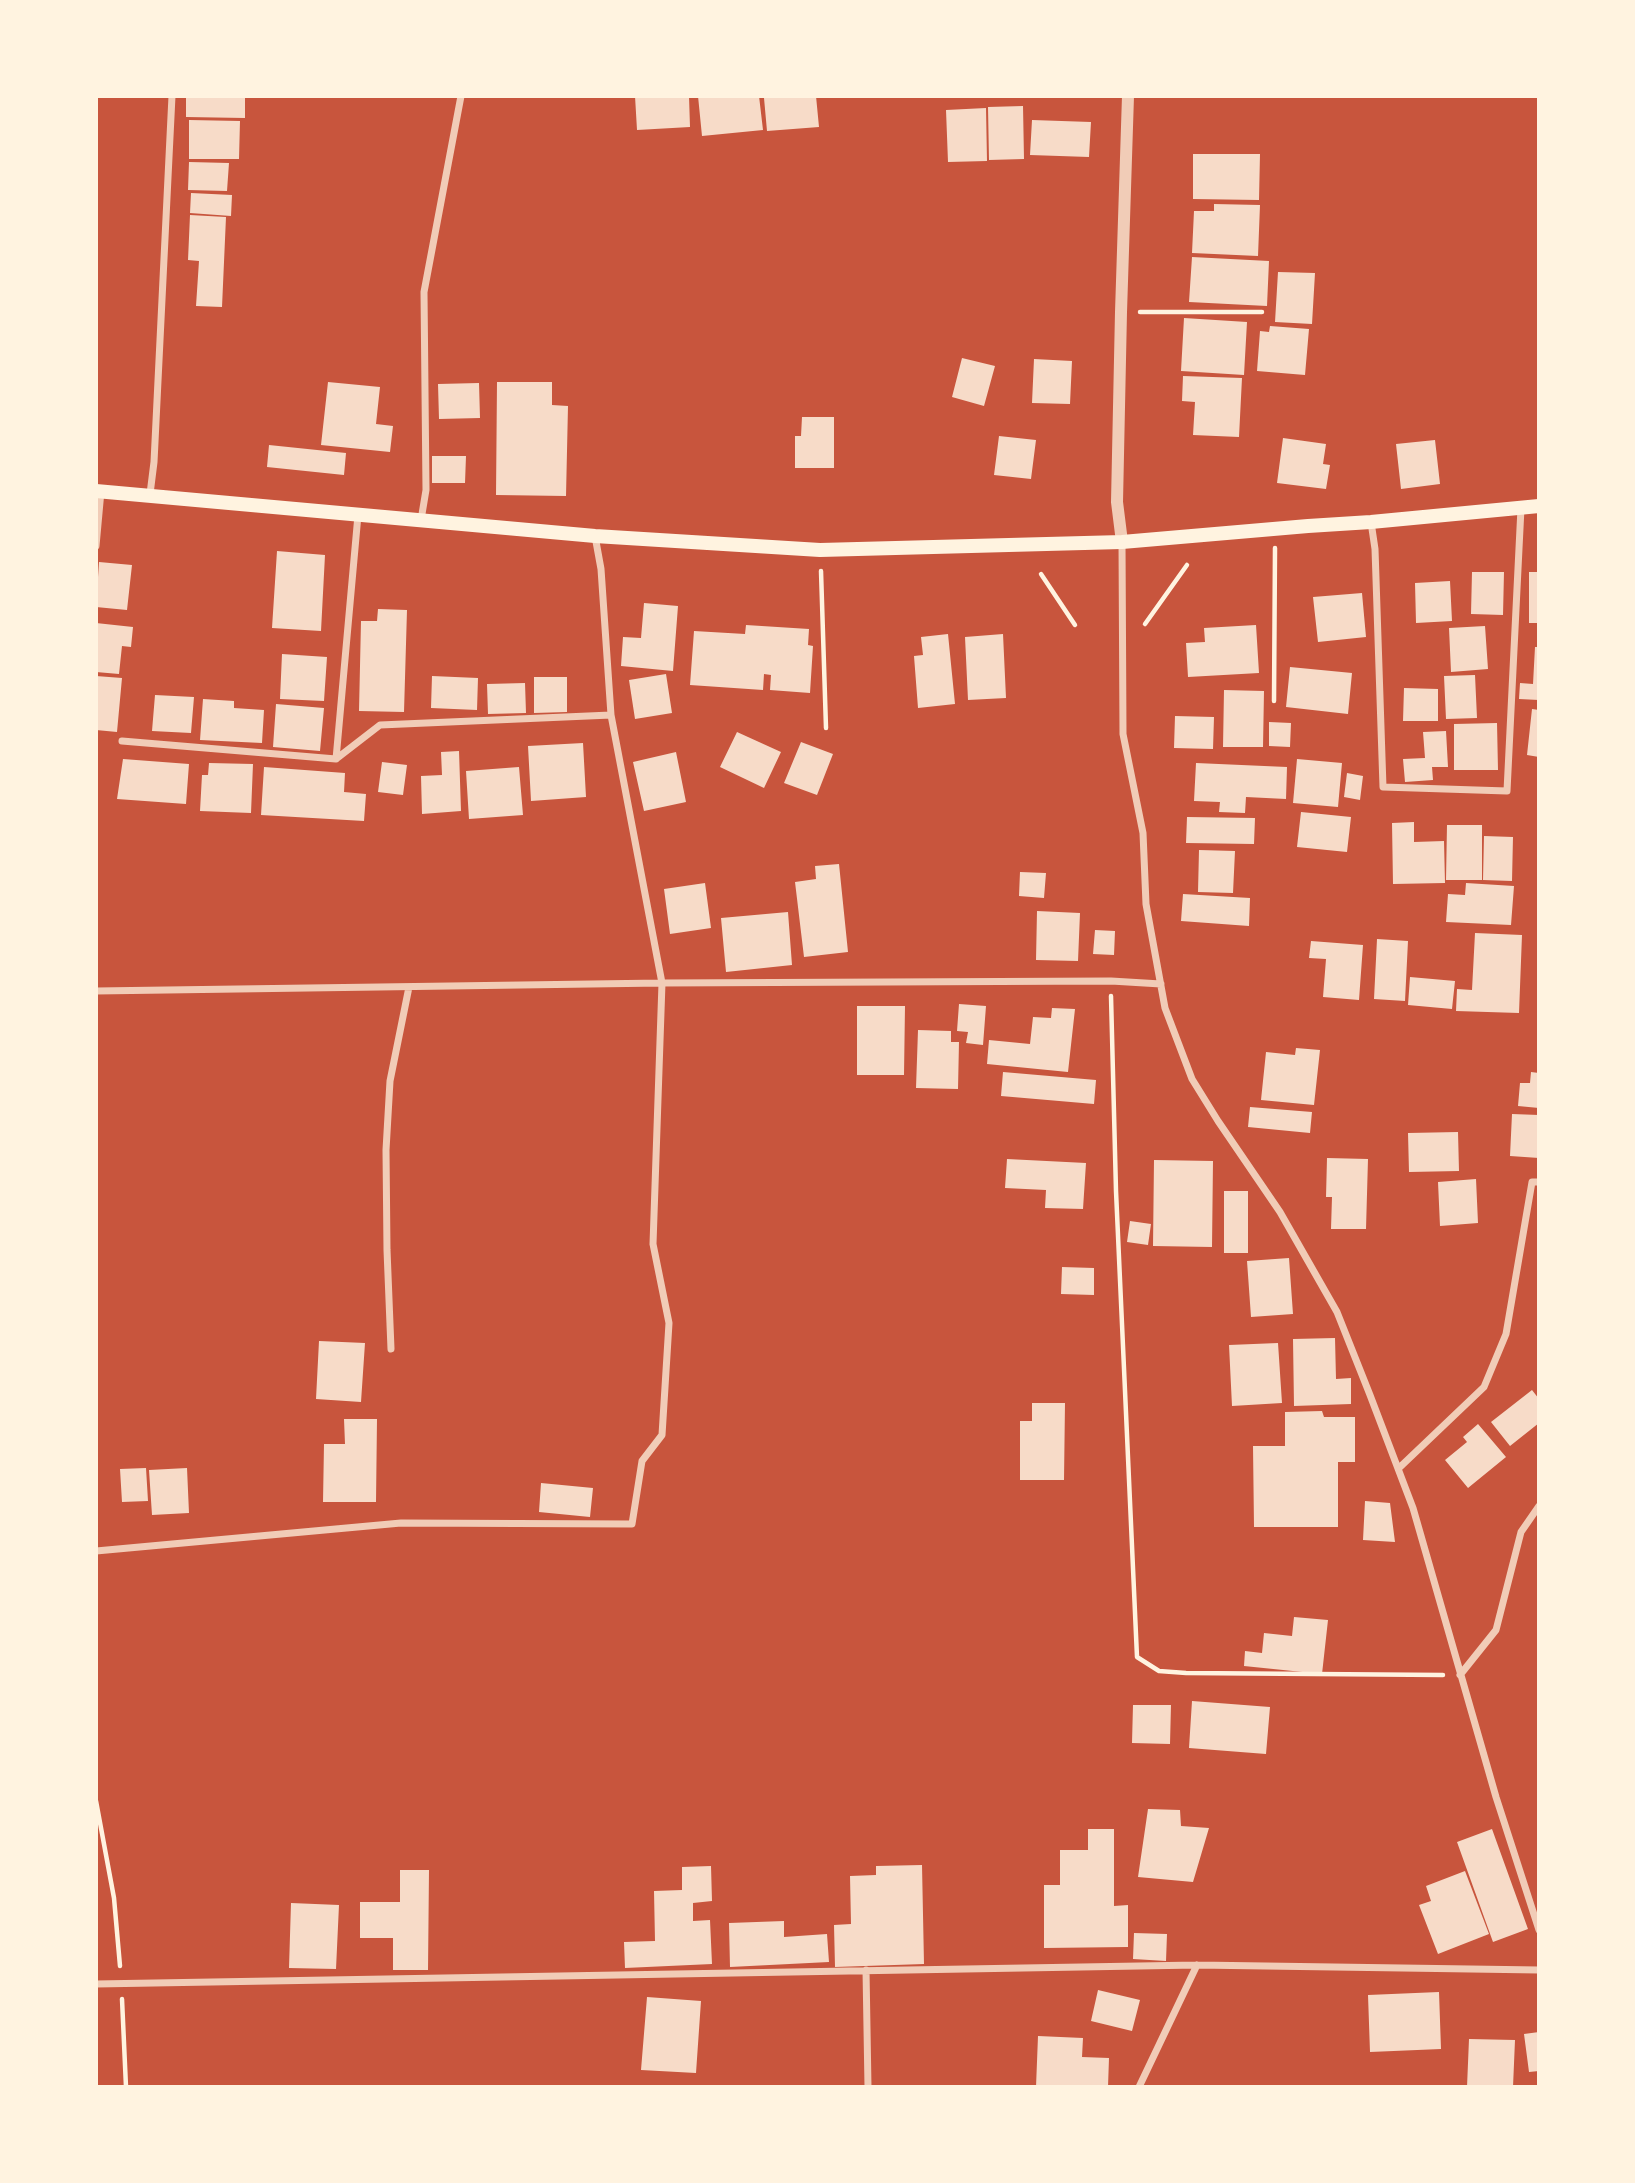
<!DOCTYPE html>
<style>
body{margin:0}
#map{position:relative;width:1635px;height:2183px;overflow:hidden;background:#c8553d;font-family:Barlow,sans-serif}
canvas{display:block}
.frame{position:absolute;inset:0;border:98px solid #fff3e0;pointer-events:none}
</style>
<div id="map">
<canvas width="1635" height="2183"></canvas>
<div class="frame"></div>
</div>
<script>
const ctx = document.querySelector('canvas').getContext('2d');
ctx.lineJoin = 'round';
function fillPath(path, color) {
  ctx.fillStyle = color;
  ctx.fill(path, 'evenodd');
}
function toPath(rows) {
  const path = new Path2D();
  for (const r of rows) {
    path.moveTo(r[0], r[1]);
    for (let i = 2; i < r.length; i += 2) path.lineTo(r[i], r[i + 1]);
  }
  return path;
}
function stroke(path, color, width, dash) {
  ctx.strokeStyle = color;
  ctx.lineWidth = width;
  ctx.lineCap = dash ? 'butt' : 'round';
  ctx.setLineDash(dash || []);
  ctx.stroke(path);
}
fillPath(toPath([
 [186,96,245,96,245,118,186,117],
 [635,96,689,96,690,127,637,130],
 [698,96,759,96,763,130,702,136],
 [788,96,816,96,819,127,767,131,764,98],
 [1023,106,1024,159,989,160,988,107],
 [986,108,987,161,948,162,946,110],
 [189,120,240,121,239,159,189,159],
 [1032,120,1091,122,1089,157,1030,155],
 [1193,154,1260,154,1259,200,1193,199],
 [189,162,229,163,227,191,188,190],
 [191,193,232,195,231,216,190,213],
 [1214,204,1260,205,1258,256,1192,253,1194,211,1214,211],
 [190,215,226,217,222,307,196,306,199,261,188,260],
 [1192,257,1269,261,1267,306,1189,302],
 [1278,272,1315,273,1312,324,1275,322],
 [1184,318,1247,322,1244,375,1181,371],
 [1270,326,1309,329,1305,375,1257,371,1260,331,1269,332],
 [962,358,995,366,984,406,952,397],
 [1034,359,1072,361,1070,404,1032,403],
 [1183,376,1242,378,1239,437,1193,435,1195,402,1182,401],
 [328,382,380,387,376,424,393,426,390,452,321,445],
 [497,382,552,382,552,405,568,406,566,496,496,495],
 [479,383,480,418,439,419,438,384],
 [802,417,834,417,834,468,795,468,795,436,801,436],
 [999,436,1036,440,1031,479,994,475],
 [1283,438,1326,444,1323,464,1330,465,1326,489,1277,483],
 [1435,440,1440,484,1401,489,1396,444],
 [269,445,346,453,344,475,267,467],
 [432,456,466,456,465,483,432,483],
 [277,551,325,555,321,631,272,628],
 [99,562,132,565,127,610,96,607],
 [1472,572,1504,572,1503,615,1471,614],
 [1529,572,1539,572,1539,623,1529,623],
 [1450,581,1452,621,1416,623,1415,583],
 [1362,593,1366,637,1318,642,1313,597],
 [644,603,678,606,673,671,621,666,623,637,641,638],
 [378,609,407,610,404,712,359,711,361,621,377,621],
 [96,623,133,627,131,647,122,646,119,674,96,672],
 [746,625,809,629,808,645,813,646,810,693,770,690,771,675,764,674,763,690,690,685,694,631,745,634],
 [1256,625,1259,673,1188,677,1186,643,1205,642,1204,628],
 [1485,626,1488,669,1451,672,1449,628],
 [948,634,955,704,918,708,914,656,923,655,921,637],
 [1003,634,1006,698,968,700,965,637],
 [1535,647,1539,647,1539,700,1519,699,1520,683,1533,684],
 [282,654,327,657,324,701,280,699],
 [1290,667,1352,673,1348,714,1286,707],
 [666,674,672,713,635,719,629,680],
 [1475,675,1477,718,1446,719,1444,676],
 [96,676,122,678,117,732,96,730],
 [432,676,478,678,477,710,431,708],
 [534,677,567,677,567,712,534,713],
 [525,683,526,713,488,714,487,684],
 [1404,688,1438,689,1438,721,1403,721],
 [1224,690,1264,691,1263,747,1223,747],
 [155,695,194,697,191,733,152,731],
 [203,699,234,701,234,708,264,710,262,743,200,740],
 [276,704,324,708,320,751,273,747],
 [1532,709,1539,710,1539,757,1527,755],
 [1175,716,1214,717,1213,749,1174,748],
 [1269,722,1291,723,1290,747,1269,746],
 [1497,723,1498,770,1454,770,1454,724],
 [1446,731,1448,767,1432,767,1433,780,1405,782,1403,759,1425,758,1423,732],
 [737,732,781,752,764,788,720,767],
 [801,742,833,754,817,795,784,783],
 [583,743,586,797,531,801,528,746],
 [459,751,461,811,422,814,421,776,442,775,441,752],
 [676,752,686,802,644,811,633,762],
 [123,759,189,764,186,804,117,799],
 [1297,759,1342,763,1338,807,1293,803],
 [382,762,407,765,403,795,378,792],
 [209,763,253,764,251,813,200,811,202,775,208,775],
 [1196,763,1287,767,1286,799,1246,797,1245,813,1219,812,1220,802,1194,801],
 [264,767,345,773,344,792,366,794,364,821,261,815],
 [519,767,523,815,469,819,466,771],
 [1347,773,1363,776,1360,800,1344,797],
 [1301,812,1351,817,1347,852,1297,847],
 [1187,817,1255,818,1254,844,1186,843],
 [1414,822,1414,842,1444,841,1445,883,1393,884,1392,823],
 [1447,825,1482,825,1482,880,1446,880],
 [1484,836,1513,837,1512,881,1483,880],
 [1199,850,1235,851,1233,893,1198,892],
 [839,864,848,952,804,957,795,882,816,879,815,866],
 [1020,872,1046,873,1044,898,1019,896],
 [705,883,711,928,670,934,664,889],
 [1466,883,1514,886,1511,925,1446,922,1448,894,1465,895],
 [1183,894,1250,898,1249,926,1181,921],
 [1037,911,1080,913,1078,961,1036,960],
 [788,912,792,965,726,972,721,918],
 [1095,930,1115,931,1114,955,1093,954],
 [1475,933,1522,935,1519,1013,1456,1011,1457,989,1472,990],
 [1377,939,1408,941,1405,1001,1374,999],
 [1311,941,1363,945,1359,1000,1323,997,1326,959,1309,958],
 [1410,977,1455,981,1452,1009,1408,1005],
 [959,1004,986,1006,983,1045,966,1043,968,1032,957,1031],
 [857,1006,905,1006,904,1075,857,1075],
 [1052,1008,1075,1009,1068,1072,987,1064,989,1040,1030,1044,1033,1017,1051,1018],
 [918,1030,951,1031,951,1042,959,1042,958,1089,916,1088],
 [1296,1048,1320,1050,1314,1105,1261,1100,1266,1052,1295,1055],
 [1003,1072,1096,1080,1094,1104,1001,1096],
 [1531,1072,1539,1073,1539,1108,1518,1106,1520,1083,1530,1083],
 [1250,1107,1312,1112,1310,1133,1248,1127],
 [1512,1114,1539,1115,1539,1158,1510,1156],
 [1458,1132,1459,1171,1409,1172,1408,1133],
 [1327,1158,1368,1159,1366,1229,1331,1229,1332,1197,1326,1197],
 [1007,1159,1086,1163,1083,1209,1045,1208,1046,1190,1005,1188],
 [1154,1160,1213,1161,1212,1247,1153,1246],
 [1476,1179,1478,1223,1440,1226,1438,1182],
 [1224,1191,1248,1191,1248,1253,1224,1253],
 [1130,1221,1151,1224,1148,1245,1127,1242],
 [1289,1258,1293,1314,1251,1317,1247,1261],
 [1062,1267,1094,1268,1094,1295,1061,1294],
 [1335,1338,1336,1379,1351,1378,1351,1404,1294,1406,1293,1339],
 [319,1341,365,1343,361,1402,316,1399],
 [1278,1343,1282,1403,1232,1406,1229,1345],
 [1532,1390,1539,1399,1539,1423,1510,1446,1491,1422],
 [1032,1403,1065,1403,1064,1480,1020,1480,1020,1421,1032,1421],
 [1322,1411,1324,1417,1355,1417,1355,1462,1338,1462,1338,1527,1254,1527,1253,1446,1285,1446,1285,1412],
 [344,1419,377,1419,376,1502,323,1502,324,1444,345,1444],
 [1478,1424,1506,1457,1468,1488,1445,1460,1467,1442,1463,1437],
 [146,1468,148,1501,122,1502,120,1469],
 [187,1468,189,1513,152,1515,149,1470],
 [541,1483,593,1488,590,1517,539,1512],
 [1365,1501,1390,1503,1395,1542,1363,1540],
 [1294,1617,1328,1620,1322,1674,1244,1666,1245,1651,1262,1653,1264,1633,1292,1636],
 [1192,1701,1270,1707,1266,1754,1189,1748],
 [1133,1705,1171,1705,1170,1744,1132,1743],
 [1148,1809,1180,1810,1181,1826,1209,1828,1193,1882,1138,1877],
 [1088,1829,1114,1829,1114,1906,1128,1905,1128,1947,1044,1948,1044,1885,1060,1885,1060,1850,1088,1850],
 [1492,1829,1528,1929,1493,1942,1457,1842],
 [922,1865,924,1964,835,1967,834,1925,851,1924,850,1876,876,1875,876,1866],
 [711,1866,712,1901,693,1903,693,1921,710,1920,712,1964,625,1968,624,1942,655,1941,654,1891,682,1890,682,1867],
 [400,1870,429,1870,428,1970,393,1970,393,1938,360,1938,360,1902,400,1902],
 [1465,1871,1489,1934,1438,1954,1419,1905,1431,1901,1426,1886],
 [291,1903,339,1905,336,1969,289,1968],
 [784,1921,784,1937,827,1934,829,1962,730,1967,729,1923],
 [1134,1933,1167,1934,1166,1961,1133,1959],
 [1098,1990,1140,2000,1132,2031,1091,2021],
 [1439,1992,1441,2049,1370,2052,1368,1995],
 [647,1997,701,2001,696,2073,641,2070],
 [1539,2032,1539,2071,1529,2072,1524,2034],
 [1038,2036,1083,2038,1082,2057,1109,2058,1108,2087,1036,2087],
 [1469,2039,1515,2040,1513,2087,1467,2087]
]), '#f7dbc8');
stroke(toPath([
 [1140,312,1262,312],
 [821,571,826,728],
 [1041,574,1075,625],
 [1145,624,1187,565],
 [1274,701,1275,548],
 [1111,996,1116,1191,1137,1657,1159,1671,1186,1673,1443,1675],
 [96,1801,114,1898,120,1966],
 [122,1999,126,2087]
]), '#fff3e0', 4.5);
stroke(toPath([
 [150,494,154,462,172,96],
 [421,520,426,490,424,292,461,96],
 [1371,522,1375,549,1383,787,1507,791,1521,508],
 [1122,542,1123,734,1143,833,1146,904,1165,1008,1192,1079,1218,1121,1280,1212,1337,1312,1370,1395,1413,1508,1496,1797,1539,1930],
 [96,546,101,491],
 [122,741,336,759,380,725,611,715],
 [336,759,358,515],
 [96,991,662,983,1111,981,1161,984],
 [391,1349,387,1250,386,1150,390,1081,409,987],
 [1399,1468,1484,1387,1506,1334,1532,1182,1539,1182],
 [96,1551,401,1523,632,1524,642,1461,662,1435,669,1323,653,1244,662,983,611,715,601,569,595,536],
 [1460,1675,1496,1630,1521,1532,1539,1506],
 [866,1970,868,2087],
 [96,1984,1197,1965,1539,1970],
 [1139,2087,1197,1965]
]), '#f1ccb7', 7);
stroke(toPath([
 [1122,542,1117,502,1121,312,1128,96]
]), '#f1ccb7', 12);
stroke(toPath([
 [96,491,595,536,820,550,1122,542,1308,526,1371,522,1539,506]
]), '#fff3e0', 14);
</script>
